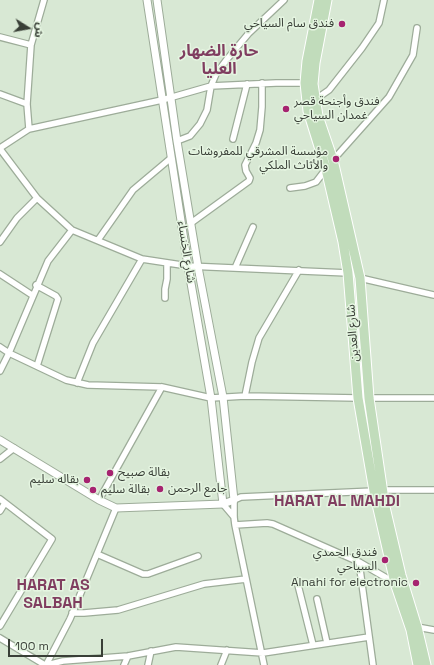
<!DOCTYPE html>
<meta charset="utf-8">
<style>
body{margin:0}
#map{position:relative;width:434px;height:665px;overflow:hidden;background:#d8e8d4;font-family:"Space Grotesk","Noto Sans Arabic",sans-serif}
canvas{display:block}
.north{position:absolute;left:8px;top:8px;width:40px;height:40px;-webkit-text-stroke:3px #e5f5e1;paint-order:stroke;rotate:101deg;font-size:11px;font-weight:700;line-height:16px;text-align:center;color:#393f37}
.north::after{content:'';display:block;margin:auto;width:14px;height:18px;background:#393f37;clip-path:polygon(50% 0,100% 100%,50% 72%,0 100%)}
.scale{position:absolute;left:8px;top:639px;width:95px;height:18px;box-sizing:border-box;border:2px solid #393f37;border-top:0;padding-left:5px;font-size:12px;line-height:14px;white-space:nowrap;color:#393f37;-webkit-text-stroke:3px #e5f5e1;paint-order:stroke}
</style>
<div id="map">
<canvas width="434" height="665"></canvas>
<div class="north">ش</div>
<div class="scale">100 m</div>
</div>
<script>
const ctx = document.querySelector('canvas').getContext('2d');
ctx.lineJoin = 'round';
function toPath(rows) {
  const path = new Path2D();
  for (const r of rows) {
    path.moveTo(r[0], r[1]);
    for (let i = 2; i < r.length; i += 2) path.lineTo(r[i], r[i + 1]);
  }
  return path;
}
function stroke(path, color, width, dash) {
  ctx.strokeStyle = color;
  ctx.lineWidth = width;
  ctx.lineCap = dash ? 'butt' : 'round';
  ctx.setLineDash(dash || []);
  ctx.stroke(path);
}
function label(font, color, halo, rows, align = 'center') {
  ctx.font = font + ' "Space Grotesk","Noto Sans Arabic",sans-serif';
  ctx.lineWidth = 3;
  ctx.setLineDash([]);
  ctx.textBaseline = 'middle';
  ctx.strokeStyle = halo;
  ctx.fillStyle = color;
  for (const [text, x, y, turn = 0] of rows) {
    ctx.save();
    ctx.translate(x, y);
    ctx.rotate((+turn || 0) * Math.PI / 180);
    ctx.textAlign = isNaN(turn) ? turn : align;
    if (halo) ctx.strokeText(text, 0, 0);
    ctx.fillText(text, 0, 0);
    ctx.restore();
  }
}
const minor = toPath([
 [0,37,31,45],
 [0,94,27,104],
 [316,99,329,90,362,48,379,23,384,0],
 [29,129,27,104,31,45,44,0],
 [233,139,247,84],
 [177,141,190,136,200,124,207,110,211,86,216,74,228,58,249,33,284,0],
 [0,148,29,129,162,100,211,86,276,83,305,83],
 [0,149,37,198],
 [333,160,389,97,413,55,417,28],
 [290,188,305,186,316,182,326,169],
 [191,223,249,181,250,178,246,171,245,165,256,143,260,130,262,107,262,83],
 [98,240,133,190,171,158],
 [0,242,17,218,37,198,72,230,142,259,188,266,348,273],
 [235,268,253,227],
 [0,274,32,295],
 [360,278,434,295],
 [36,285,56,296,58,299,37,366],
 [165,298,165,289,167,279,167,263],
 [0,347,9,353,66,380,88,385,162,387,211,398,245,396,358,398,434,398],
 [0,371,9,353,48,261,72,230],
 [77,383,93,343,142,259],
 [245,396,252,362,259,338,299,270],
 [0,459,14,448],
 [382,490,434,490],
 [0,499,52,539,0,626],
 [99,500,162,387],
 [223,504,234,517],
 [0,511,5,503],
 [235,525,267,523,273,524,359,562,395,583],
 [97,554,143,574,148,574,198,556],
 [359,562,373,665],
 [297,581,313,645],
 [317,599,327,643],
 [72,613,84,613,118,610,204,584,246,579],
 [415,628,417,627,434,630],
 [0,638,45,665],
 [46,665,70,619,116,508],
 [47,665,63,661,128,656,176,647,263,653,369,637],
 [124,665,128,656],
 [148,665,151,651],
 [221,665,227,650],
 [264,665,235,525,234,517,234,500,241,497,374,491]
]);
const tertiary = toPath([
 [147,0,188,266,211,398,223,504],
 [0,440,99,500,116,508,223,504,234,500,223,397,198,267,177,141,157,0]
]);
const primary = toPath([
 [319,0,307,61,305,83,308,111,326,169,343,242,348,273,358,398,374,491,395,583,411,630,418,665],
 [327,0,315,63,313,84,318,116,333,160,360,278,369,398,385,507,401,575,417,627,426,665]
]);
stroke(minor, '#9dac99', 8);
stroke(tertiary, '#9dac99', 9);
stroke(primary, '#fff', 11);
stroke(minor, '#fff', 5.5);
stroke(tertiary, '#fff', 7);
stroke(primary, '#c1dcbb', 9);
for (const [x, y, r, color] of [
 [342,24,4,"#a62370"],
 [286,109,4,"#a62370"],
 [336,159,4,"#a62370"],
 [110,473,4,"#a62370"],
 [87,480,4,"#a62370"],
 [160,489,4,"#a62370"],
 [93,490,4,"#a62370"],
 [385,560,4,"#a62370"],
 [416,583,4,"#a62370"]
]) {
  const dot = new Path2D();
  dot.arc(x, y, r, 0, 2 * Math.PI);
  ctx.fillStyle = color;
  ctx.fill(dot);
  stroke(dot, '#e5f5e1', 1.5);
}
label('12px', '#393f37', '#e5f5e1', [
 ["فندق سام السياحي",334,24],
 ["فندق وأجنحة قصر",294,102,"left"],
 ["غمدان السياحي",294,116,"left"],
 ["مؤسسة المشرقي للمفروشات",328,152],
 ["والأثاث الملكي",328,166],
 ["بقالة صبيح",118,473,"left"],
 ["بقاله سليم",79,480],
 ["جامع الرحمن",168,489,"left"],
 ["بقالة سليم",101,490,"left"],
 ["فندق الحمدي",377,553],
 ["السياحي",377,567],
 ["Alnahi for electronic",408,583]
], 'right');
label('12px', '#393f37', '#e5f5e1', [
 ["شارع الخنساء",186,252,81],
 ["شارع العدين",353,333,-94]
]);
label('bold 16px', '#803e60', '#e5f5e1', [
 ["حارة الضهار",219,52],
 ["العليا",219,70],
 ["HARAT AL MAHDI",337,502],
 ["HARAT AS",53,586],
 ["SALBAH",53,604]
]);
</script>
